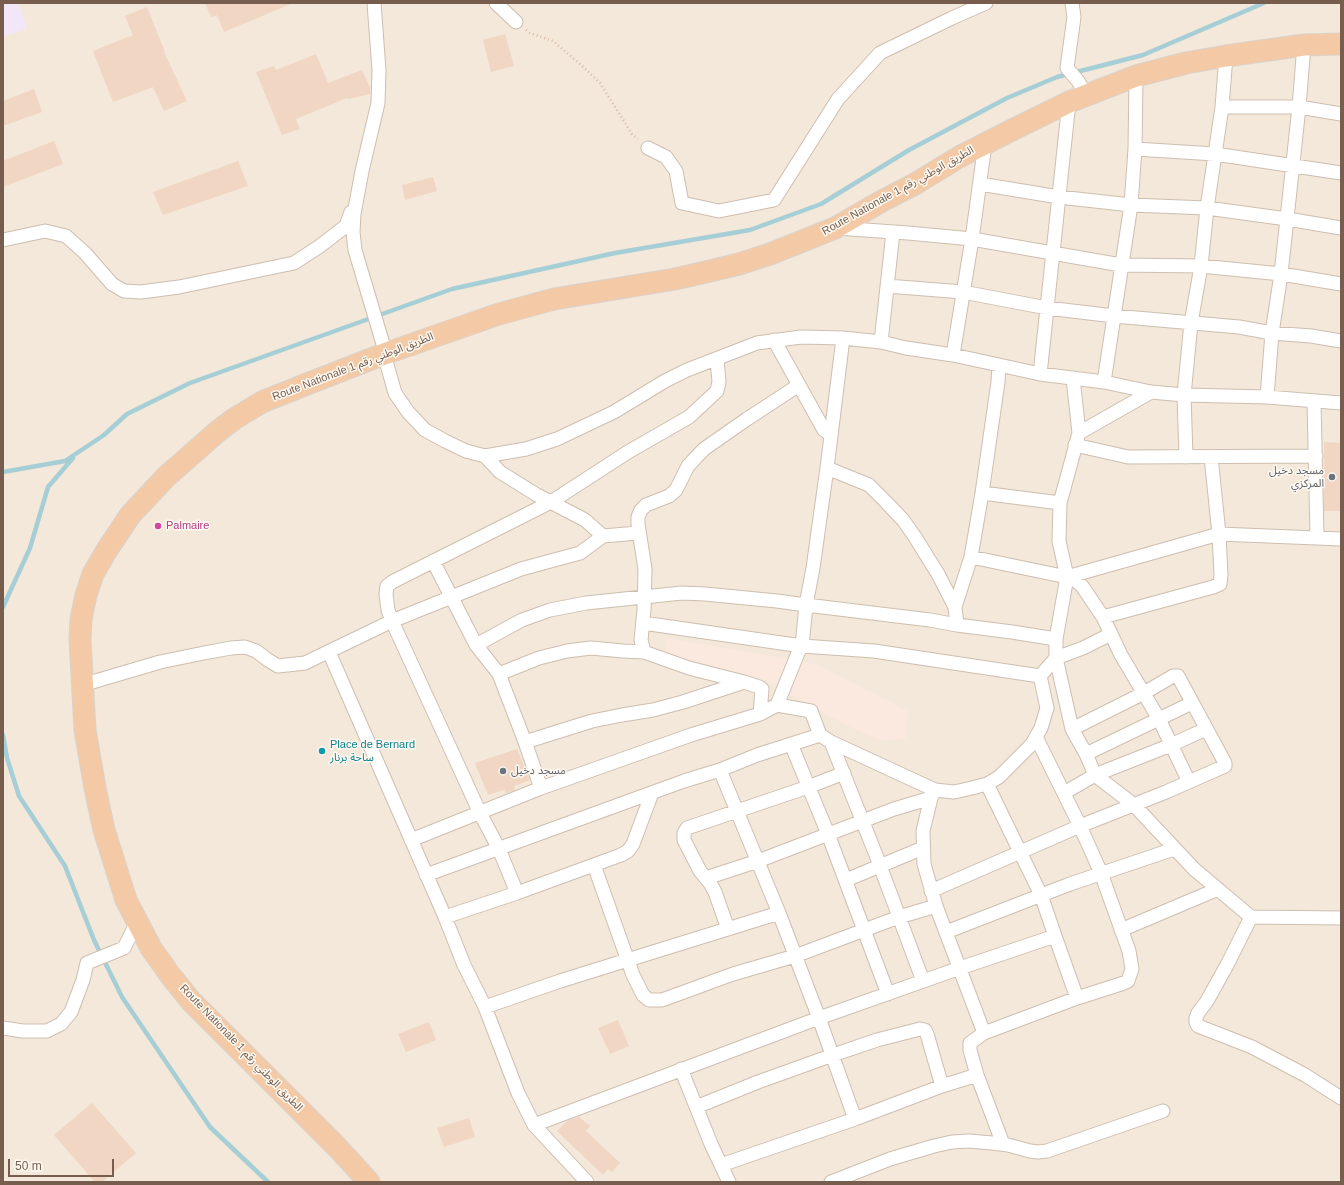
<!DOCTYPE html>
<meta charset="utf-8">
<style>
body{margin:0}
#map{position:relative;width:1344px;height:1185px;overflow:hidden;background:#fcf5ea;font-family:Helvetica,sans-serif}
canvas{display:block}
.frame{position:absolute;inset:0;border:4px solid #765d4e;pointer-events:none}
.scale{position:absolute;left:8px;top:1159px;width:106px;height:18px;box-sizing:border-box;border:2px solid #765d4e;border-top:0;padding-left:5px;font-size:12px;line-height:14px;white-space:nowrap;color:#765d4e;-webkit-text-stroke:3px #fef9f1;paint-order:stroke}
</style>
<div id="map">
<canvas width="1344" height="1185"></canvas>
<div class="frame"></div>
<div class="scale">50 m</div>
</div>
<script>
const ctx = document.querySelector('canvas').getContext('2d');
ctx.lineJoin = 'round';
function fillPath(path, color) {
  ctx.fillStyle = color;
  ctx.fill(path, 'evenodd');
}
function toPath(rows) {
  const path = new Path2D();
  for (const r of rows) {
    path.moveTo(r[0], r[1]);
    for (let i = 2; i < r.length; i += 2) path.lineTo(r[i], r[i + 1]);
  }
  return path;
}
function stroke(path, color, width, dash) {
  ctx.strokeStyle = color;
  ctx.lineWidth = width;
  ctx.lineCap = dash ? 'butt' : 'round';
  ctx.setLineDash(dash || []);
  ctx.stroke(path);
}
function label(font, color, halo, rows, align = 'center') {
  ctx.font = font + ' Helvetica,"Noto Sans Arabic",sans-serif';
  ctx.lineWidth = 3;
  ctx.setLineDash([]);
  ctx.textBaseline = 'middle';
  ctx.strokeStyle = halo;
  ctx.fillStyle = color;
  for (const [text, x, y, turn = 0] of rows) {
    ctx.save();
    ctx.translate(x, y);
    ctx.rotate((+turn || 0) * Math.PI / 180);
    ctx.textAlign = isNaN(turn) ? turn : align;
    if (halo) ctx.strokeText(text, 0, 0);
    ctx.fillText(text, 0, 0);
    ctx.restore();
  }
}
fillPath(toPath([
 [3,3,1341,3,1341,1182,3,1182]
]), '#f3e8d9');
fillPath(toPath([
 [668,638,816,664,908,711,906,738,882,741,846,725,761,678,663,656]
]), '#fbe8df');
fillPath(toPath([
 [3,3,18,3,27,28,3,37]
]), '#f2e7f8');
stroke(toPath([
 [3,472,65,461,104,435,127,414,190,383,452,289,615,253,750,230,821,204,909,150,1007,98,1057,77,1143,55,1264,3],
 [3,607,30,548,48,487,73,458],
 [3,735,7,758,19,796,65,866,94,940,122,997,210,1127,268,1182]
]), '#a6ced6', 4.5);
fillPath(toPath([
 [205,3,293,3,224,32,217,15,211,17],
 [147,7,165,52,164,52,187,101,164,111,153,87,113,102,93,51,133,35,125,16],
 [505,34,514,66,491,72,483,40],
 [316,54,328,83,362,70,370,88,370,94,348,99,347,98,296,119,300,129,282,135,256,72,274,66,276,70],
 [34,89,42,112,3,126,3,101],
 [54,141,63,164,3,187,3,161],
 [238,161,248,186,163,215,153,192],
 [433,177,437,191,405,200,402,185],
 [1324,442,1341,443,1341,511,1324,511],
 [517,749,530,780,514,786,515,790,506,793,504,790,488,795,475,763],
 [618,1020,629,1046,610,1054,598,1028],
 [429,1022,436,1040,406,1052,398,1034],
 [92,1103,136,1153,102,1182,95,1182,54,1135],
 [579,1117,590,1126,586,1131,620,1163,612,1172,608,1169,603,1175,557,1131,567,1121],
 [469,1118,475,1137,444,1147,437,1128]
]), '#f0d6c3');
const minor = toPath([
 [374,3,379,70,378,103,362,171,354,214,353,232,355,250,383,344,384,354,395,393,408,412,425,430,445,441,466,451,485,456,526,449,557,439,614,412,665,381,687,370,757,343,801,337,843,338,881,342,906,348,953,355,999,365,1040,374,1104,382,1151,392,1184,395,1267,397,1341,403],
 [496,3,516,22],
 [1072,3,1074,17,1067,68,1078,81,1086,95],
 [1222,107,1299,107,1341,114],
 [648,148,666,157,676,171,682,203,719,211,774,200,838,99,880,53,952,18,986,3],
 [1135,149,1215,154,1341,173],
 [980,184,1059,197,1131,205,1207,208,1287,219,1341,228],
 [837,228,908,233,972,239,1121,265,1201,266,1281,274,1341,284],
 [3,240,45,231,66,236,85,253,112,284,124,291,141,292,179,287,294,263,320,246,346,226,351,212],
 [887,286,963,292,1047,308,1114,316,1239,327,1272,333,1311,336,1341,341],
 [774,340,824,430,831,435],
 [881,342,893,232],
 [953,355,972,239,985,144],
 [1040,374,1069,102],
 [1104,382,1131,205,1135,149,1136,76],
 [1267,397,1272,333,1281,274,1299,107,1304,45],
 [1314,401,1317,537],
 [1079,433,1151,392],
 [1075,445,1128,457,1316,456],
 [485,456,500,472,537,495,585,520,603,536],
 [1186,457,1184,395,1191,323,1201,266,1207,208,1222,107,1226,56],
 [827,468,869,485,887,503,903,520,915,537,938,574,955,607],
 [982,493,1060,503],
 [971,557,1067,577,1076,581,1082,586,1103,617,1121,655,1159,719,1189,782],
 [433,561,476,645,499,674,525,742,541,788],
 [1067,577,1219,534,1341,539],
 [1103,617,1213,587,1220,584,1221,575,1219,534,1211,457],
 [643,623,802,646,874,651,1040,676],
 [957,625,955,607,971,557,982,493,998,382,999,365],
 [1111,634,1083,648,1056,658,1072,729,1086,754,1095,775,1134,805,1194,869,1251,917,1341,918],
 [476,645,522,620,550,610,586,603,682,593,705,594,777,601,806,605,930,620,957,625,1012,632,1056,639],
 [329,652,445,917,464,965,485,1007,518,1093,534,1125,587,1182],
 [644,652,641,640,644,610,645,569,638,524,638,517,641,510,646,505,669,496,676,490,688,466,704,449,747,419,799,385],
 [499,674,539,658,567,651,591,648,623,651,644,652,689,668,744,682,759,687,762,689,760,714],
 [82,685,160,662,204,653,231,648,245,647,256,651,268,660,278,666,305,663,392,621,521,569,580,553,603,536,638,533],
 [777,705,798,653,802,646,806,605,813,568,827,468,843,338],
 [525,742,592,721,622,715,653,710,683,702,744,682],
 [831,742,876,855,923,981],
 [791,744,828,834,888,994],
 [1086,754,1192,703],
 [720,770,779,913,819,1018,855,1119],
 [987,784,1041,895,1055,936,1077,998],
 [935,790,931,798,923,831,924,864,936,906,984,1033],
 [1064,793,1095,775,1171,745,1206,729],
 [411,840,541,788,691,735,760,714,777,705,811,711,820,735,831,742,935,790,954,792,972,788,987,784,999,777,1032,744,1041,728,1047,708,1040,676,1056,658,1056,639,1067,577,1059,541,1060,503,1079,433,1073,378],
 [594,865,633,975,643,995,649,1000,662,1000,733,974,795,956,899,917,936,906],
 [426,875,684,781,720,770,757,755,820,735],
 [706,878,758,861,894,809,931,798],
 [846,880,923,848],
 [931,891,1080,826,1166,792,1225,766,1225,763,1178,676,1173,676,1144,693,1072,729],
 [517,893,499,849,480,813,392,621,388,610,386,594,387,586,392,582,551,502,628,452,689,417,717,391,719,382,717,359],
 [445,917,517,893,621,855,628,851,633,844,652,793],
 [1251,917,1227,965,1207,1001,1198,1013,1196,1018,1196,1022,1198,1026,1252,1047,1305,1075,1341,1098],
 [728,929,715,892,710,883,700,871,684,840,684,833,687,828,808,787,844,773],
 [1121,930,1218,889],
 [946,932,1070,884,1174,849],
 [485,1007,560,981,779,913],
 [3,1028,23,1031,47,1031,61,1024,71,1012,83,980,87,963,124,948,137,922],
 [681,1069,711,1144,729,1182],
 [696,1107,758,1082,833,1055,877,1040,920,1029,925,1030,927,1034,942,1086],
 [534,1125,819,1018,960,968,1055,936],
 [1003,1144,977,1075,970,1050,970,1043,984,1033,1077,998,1121,984,1128,981,1132,969,1129,951,1101,873,1080,826,1036,737],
 [721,1165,855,1119,942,1086,977,1075],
 [831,1182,890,1159,934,1146,952,1142,969,1141,992,1143,1008,1145,1030,1151,1038,1152,1047,1151,1163,1111]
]);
const trunk = toPath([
 [369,1182,337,1147,191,1001,170,975,151,948,126,900,104,830,95,788,85,730,80,639,81,619,86,595,93,574,107,550,131,514,167,476,217,432,234,419,262,402,307,384,384,354,499,314,554,299,675,279,710,271,739,264,770,254,835,228,882,201,915,184,959,157,1010,131,1069,102,1136,76,1186,63,1226,56,1304,45,1341,44]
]);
stroke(minor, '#cebeb0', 15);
stroke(trunk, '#d9d2cd', 23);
stroke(toPath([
 [526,30,530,33,553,41,580,64,600,83,632,134,638,139]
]), '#d5b9a6', 2.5, [1, 3]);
stroke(minor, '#fff', 13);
stroke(trunk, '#f4caa6', 21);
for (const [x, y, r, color] of [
 [1332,477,4,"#6b7280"],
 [158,526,4,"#d1479c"],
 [322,751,4,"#0f9aa8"],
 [503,771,4,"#6b7280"]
]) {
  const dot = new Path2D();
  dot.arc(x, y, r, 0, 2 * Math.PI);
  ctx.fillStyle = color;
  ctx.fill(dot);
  stroke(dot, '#fef9f1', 1.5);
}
label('11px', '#765d4e', '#fef9f1', [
 ["Route Nationale الطريق الوطني رقم 1",898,191,-29],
 ["Route Nationale الطريق الوطني رقم 1",353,367,-21],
 ["Route Nationale الطريق الوطني رقم 1",241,1048,46]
]);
label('11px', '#5b616d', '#fef9f1', [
 ["مسجد دخيل",1324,471],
 ["المركزي",1324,484],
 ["مسجد دخيل",511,771,"left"]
], 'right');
label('11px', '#b23c85', '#fef9f1', [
 ["Palmaire",166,526]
], 'left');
label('11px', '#0d838f', '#fef9f1', [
 ["Place de Bernard",330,745],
 ["ساحة برنار",330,758]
], 'left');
</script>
